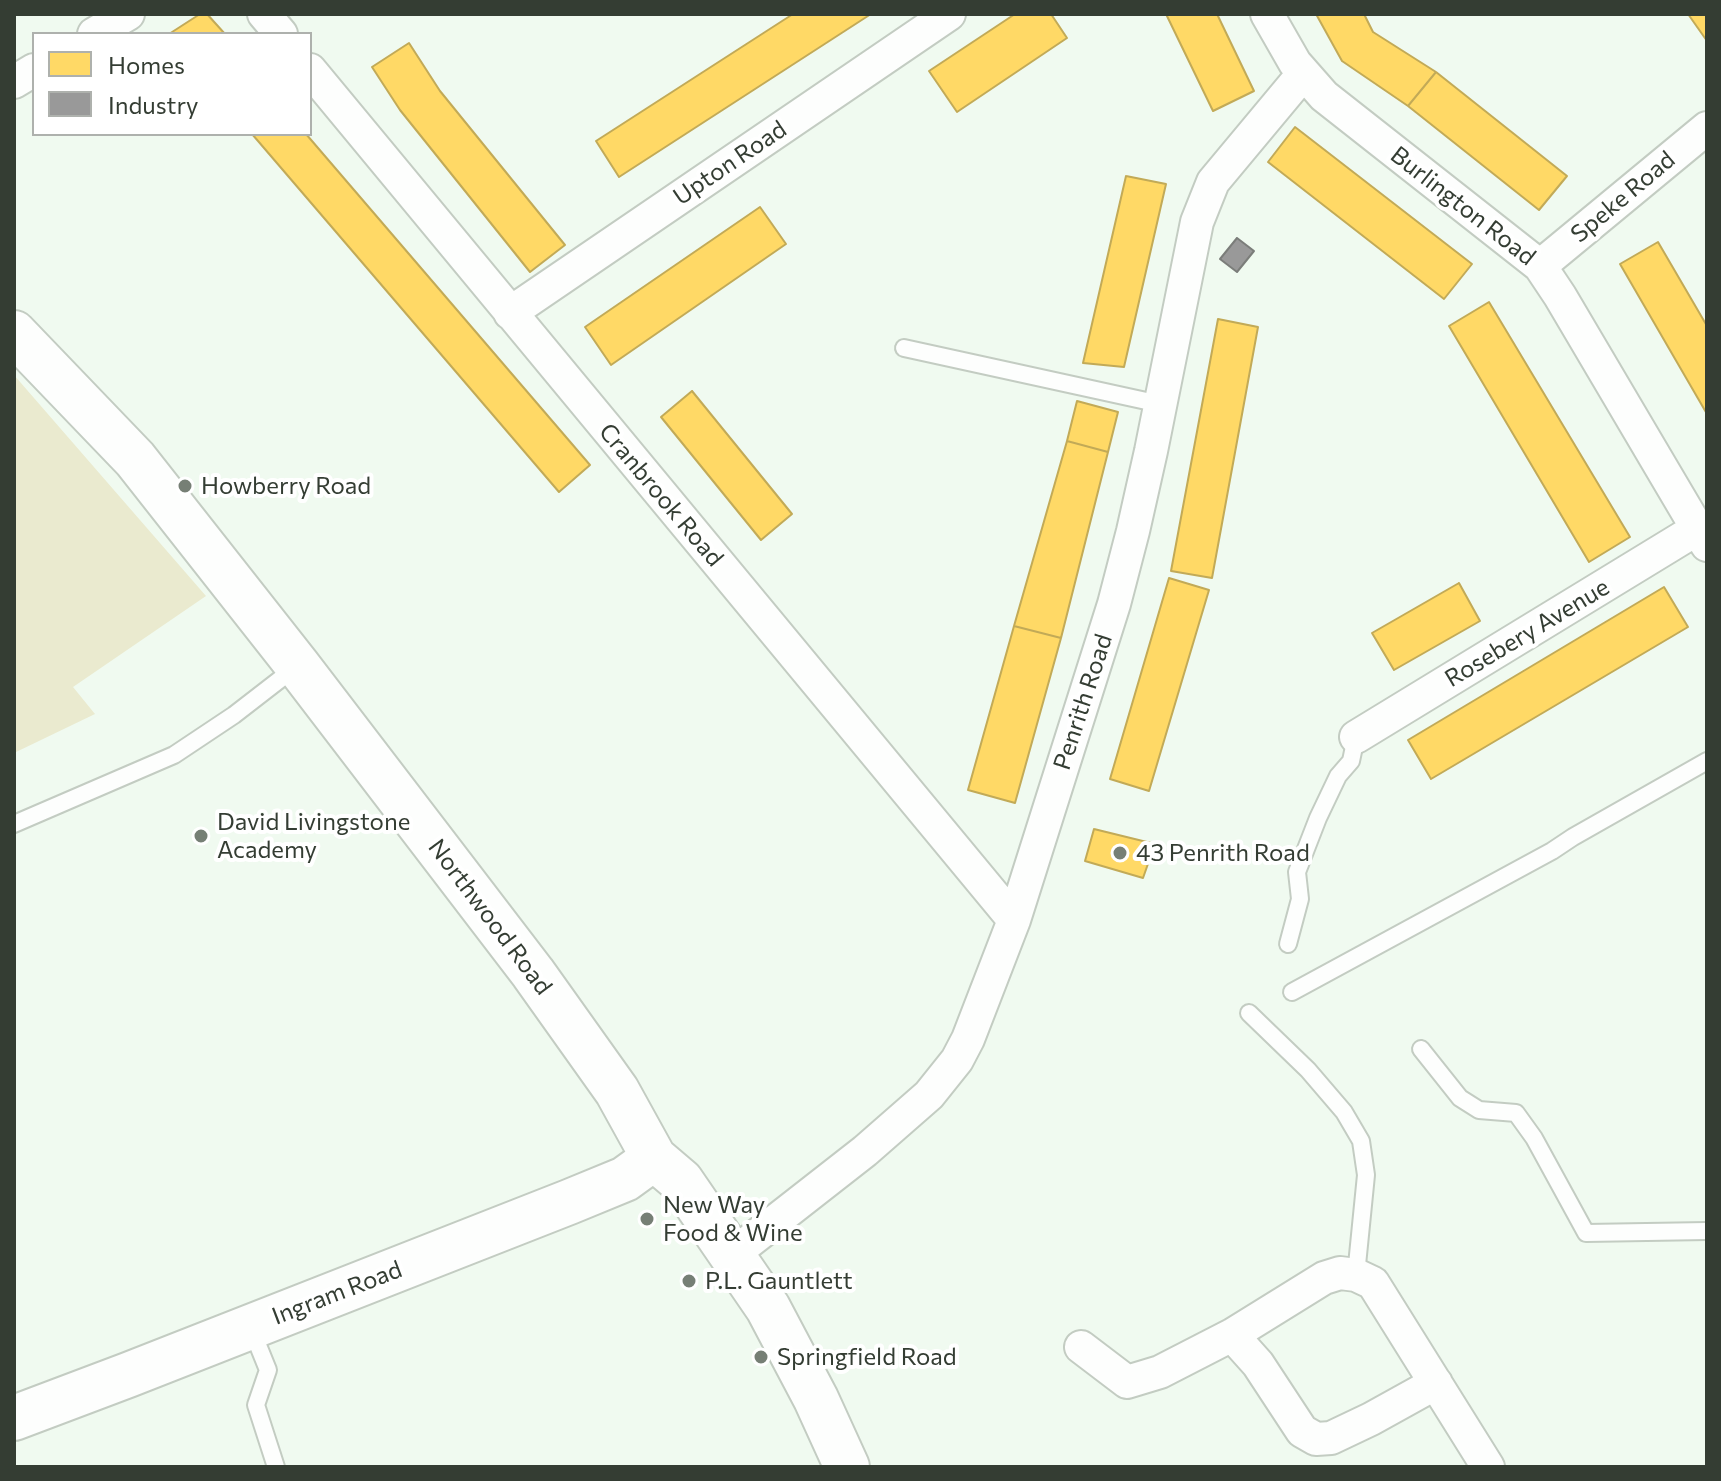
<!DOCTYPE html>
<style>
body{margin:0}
#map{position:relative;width:1721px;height:1481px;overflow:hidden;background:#f0faf0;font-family:Commissioner,sans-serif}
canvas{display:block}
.frame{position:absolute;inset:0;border:16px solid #343d33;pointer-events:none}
.legend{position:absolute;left:32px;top:32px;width:280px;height:104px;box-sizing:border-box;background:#fff;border:2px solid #aeb1ad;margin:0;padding:10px 14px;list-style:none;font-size:24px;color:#343d33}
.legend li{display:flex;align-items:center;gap:16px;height:40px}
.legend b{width:40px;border:2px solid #aeb1ad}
</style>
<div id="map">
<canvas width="1721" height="1481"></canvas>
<div class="frame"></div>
<ul class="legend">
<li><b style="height:22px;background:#ffd966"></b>Homes</li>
<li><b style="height:22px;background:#999"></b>Industry</li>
</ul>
</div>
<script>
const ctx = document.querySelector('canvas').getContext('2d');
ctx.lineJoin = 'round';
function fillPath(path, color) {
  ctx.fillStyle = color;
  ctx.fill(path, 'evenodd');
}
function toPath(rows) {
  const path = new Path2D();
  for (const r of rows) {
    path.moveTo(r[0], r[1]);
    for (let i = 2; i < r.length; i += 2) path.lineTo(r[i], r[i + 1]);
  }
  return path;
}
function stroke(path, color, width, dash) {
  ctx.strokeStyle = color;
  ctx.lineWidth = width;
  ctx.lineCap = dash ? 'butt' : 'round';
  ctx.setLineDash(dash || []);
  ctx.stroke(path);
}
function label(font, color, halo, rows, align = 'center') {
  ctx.font = font + ' Commissioner,sans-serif';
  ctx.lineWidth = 8;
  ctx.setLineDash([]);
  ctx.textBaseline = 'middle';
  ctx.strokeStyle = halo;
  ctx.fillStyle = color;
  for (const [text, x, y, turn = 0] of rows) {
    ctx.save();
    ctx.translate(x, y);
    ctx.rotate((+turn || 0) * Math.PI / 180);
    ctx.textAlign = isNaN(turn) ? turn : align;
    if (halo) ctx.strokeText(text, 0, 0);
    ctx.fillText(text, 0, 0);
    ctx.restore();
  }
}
fillPath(toPath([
 [14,375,206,596,73,687,95,714,14,753]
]), '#eaeacf');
const homes = toPath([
 [200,14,207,14,225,34,169,34,200,14],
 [793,14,871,14,619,177,596,141,793,14],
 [1015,14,1051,14,1067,38,957,112,929,71,1015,14],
 [1166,14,1217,14,1254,91,1213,111,1166,14],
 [1316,14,1364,14,1373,32,1436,72,1408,106,1342,61,1316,14],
 [1688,14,1707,14,1707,41,1688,14],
 [409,43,440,91,565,245,530,272,400,110,372,67,409,43],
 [1436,72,1567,176,1539,210,1408,106,1436,72],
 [1295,127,1472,264,1444,299,1268,162,1295,127],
 [252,134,306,134,590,465,559,492,252,134],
 [1126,176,1166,184,1124,367,1083,363,1126,176],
 [760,207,786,244,611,365,585,327,760,207],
 [1658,242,1707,326,1707,414,1620,264,1658,242],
 [1489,302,1630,537,1589,562,1449,326,1489,302],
 [1218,319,1258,327,1212,578,1171,571,1218,319],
 [692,391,792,514,761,540,661,417,692,391],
 [1077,401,1118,412,1108,452,1067,441,1077,401],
 [1067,441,1108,452,1061,638,1014,626,1067,441],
 [1169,578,1209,590,1149,791,1110,779,1169,578],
 [1459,583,1480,621,1394,670,1372,633,1459,583],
 [1664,587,1688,627,1431,779,1408,740,1664,587],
 [1014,626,1061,638,1015,803,968,790,1014,626],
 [1094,829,1155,844,1143,878,1085,861,1094,829]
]);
fillPath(homes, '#ffd966');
stroke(homes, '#c2aa57', 2);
const industry = toPath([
 [1237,238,1254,251,1237,272,1220,259,1237,238]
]);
fillPath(industry, '#999');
stroke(industry, '#7b7d7a', 2);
const lane = toPath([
 [904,348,1160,404],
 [14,824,174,755,234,715,296,667],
 [1288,944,1300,899,1297,872,1318,818,1338,776,1351,761,1356,737],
 [1292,992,1552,851,1573,837,1707,761],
 [1249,1013,1308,1070,1344,1112,1361,1141,1366,1175,1356,1275],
 [1421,1049,1460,1098,1479,1110,1516,1113,1534,1138,1586,1233,1707,1231],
 [251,1328,268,1370,256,1405,276,1467]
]);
const street = toPath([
 [264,14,281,34],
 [1267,14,1295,63,1324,96,1540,266,1560,296,1707,545],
 [94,34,128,14],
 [310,70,1014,920],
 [14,82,34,70],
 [1540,266,1707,128],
 [510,313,949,14],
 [1356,737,1697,529],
 [732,1255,865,1151,929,1095,957,1060,968,1039,1014,920,1114,604,1133,531,1151,451,1197,222,1213,182,1303,74],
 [1232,1335,1258,1364,1302,1431,1316,1439,1331,1438,1371,1419,1436,1383],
 [1081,1347,1127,1382,1160,1372,1232,1335,1324,1278,1340,1273,1356,1275,1373,1283,1488,1467]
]);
const secondary = toPath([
 [14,333,135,459,298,666,533,973,617,1091,654,1158,681,1181,768,1308,816,1399,847,1467],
 [14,1418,128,1375,569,1202,625,1179,654,1158]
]);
stroke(lane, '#c3ccc2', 20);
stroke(street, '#c3ccc2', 36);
stroke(secondary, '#c3ccc2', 48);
stroke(lane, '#fdfefd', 16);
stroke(street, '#fdfefd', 32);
stroke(secondary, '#fdfefd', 44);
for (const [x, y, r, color] of [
 [185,486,8,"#767f75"],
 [201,836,8,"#767f75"],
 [1120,853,8,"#767f75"],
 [647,1219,8,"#767f75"],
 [689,1281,8,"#767f75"],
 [761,1357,8,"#767f75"]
]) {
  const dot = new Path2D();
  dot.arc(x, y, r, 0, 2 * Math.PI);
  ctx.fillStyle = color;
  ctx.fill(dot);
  stroke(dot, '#fff', 3);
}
label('24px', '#343d33', '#fff', [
 ["Upton Road",730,163,-34],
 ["Speke Road",1623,197,-40],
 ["Burlington Road",1463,206,38],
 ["Cranbrook Road",661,495,50],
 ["Rosebery Avenue",1527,633,-31],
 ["Penrith Road",1083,702,-72],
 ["Northwood Road",490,917,53],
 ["Ingram Road",337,1293,-21]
]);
label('24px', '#343d33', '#fff', [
 ["Howberry Road",201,486],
 ["David Livingstone",217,822],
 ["Academy",217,850],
 ["43 Penrith Road",1136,853],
 ["New Way",663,1205],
 ["Food & Wine",663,1233],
 ["P.L. Gauntlett",705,1281],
 ["Springfield Road",777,1357]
], 'left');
</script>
